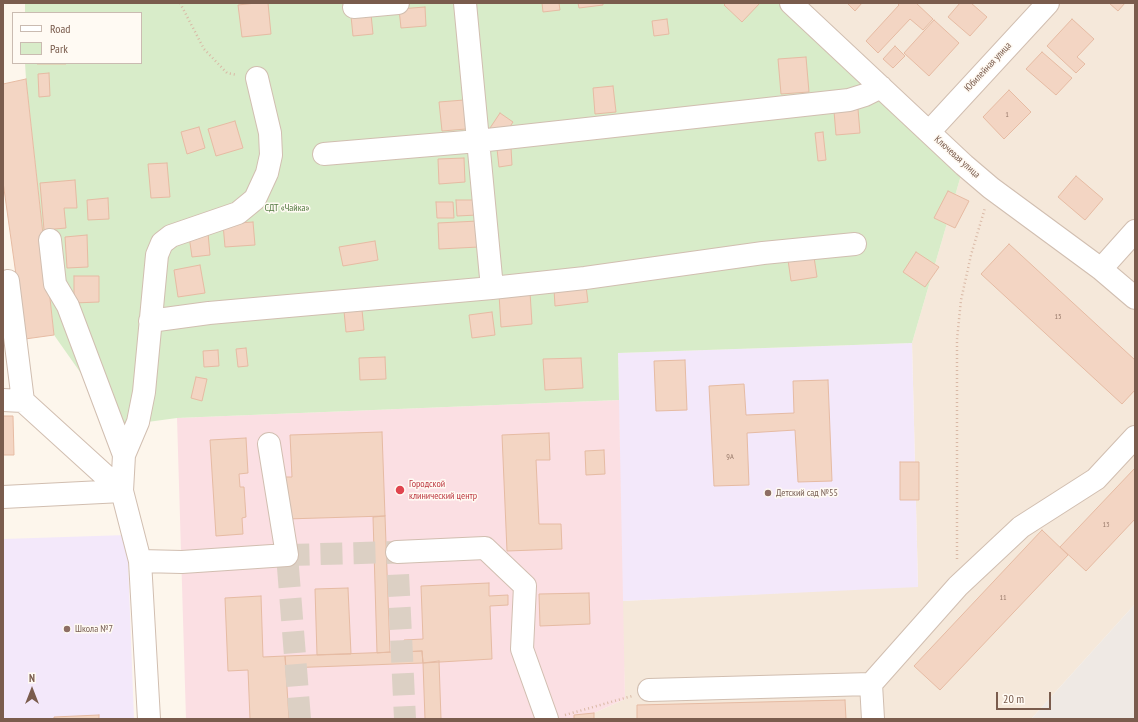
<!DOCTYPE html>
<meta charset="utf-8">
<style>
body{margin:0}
#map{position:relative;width:1138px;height:722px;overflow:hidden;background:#fdf6ec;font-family:"PT Sans Narrow",sans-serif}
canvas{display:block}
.frame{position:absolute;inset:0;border:4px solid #7a5c4d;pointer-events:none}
.legend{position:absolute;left:12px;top:12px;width:130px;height:52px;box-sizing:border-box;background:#fffaf3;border:1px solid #cabbb1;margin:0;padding:5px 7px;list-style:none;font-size:12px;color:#7a5c4d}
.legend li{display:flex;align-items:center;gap:8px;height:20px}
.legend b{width:20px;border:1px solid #cabbb1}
.north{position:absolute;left:12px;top:670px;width:40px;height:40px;-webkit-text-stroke:3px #fffaf3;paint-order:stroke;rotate:0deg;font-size:11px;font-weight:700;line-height:16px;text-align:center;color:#7a5c4d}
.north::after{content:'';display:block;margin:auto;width:14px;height:18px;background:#7a5c4d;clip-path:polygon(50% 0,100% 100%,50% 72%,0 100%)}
.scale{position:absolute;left:996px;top:692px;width:55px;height:18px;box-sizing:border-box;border:2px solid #7a5c4d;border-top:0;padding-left:5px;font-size:12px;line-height:14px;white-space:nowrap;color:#7a5c4d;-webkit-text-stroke:3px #fffaf3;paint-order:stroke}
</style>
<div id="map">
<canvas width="1138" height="722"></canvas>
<div class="frame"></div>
<ul class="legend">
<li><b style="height:5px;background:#fff"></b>Road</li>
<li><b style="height:11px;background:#d8ecc9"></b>Park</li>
</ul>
<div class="north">N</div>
<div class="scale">20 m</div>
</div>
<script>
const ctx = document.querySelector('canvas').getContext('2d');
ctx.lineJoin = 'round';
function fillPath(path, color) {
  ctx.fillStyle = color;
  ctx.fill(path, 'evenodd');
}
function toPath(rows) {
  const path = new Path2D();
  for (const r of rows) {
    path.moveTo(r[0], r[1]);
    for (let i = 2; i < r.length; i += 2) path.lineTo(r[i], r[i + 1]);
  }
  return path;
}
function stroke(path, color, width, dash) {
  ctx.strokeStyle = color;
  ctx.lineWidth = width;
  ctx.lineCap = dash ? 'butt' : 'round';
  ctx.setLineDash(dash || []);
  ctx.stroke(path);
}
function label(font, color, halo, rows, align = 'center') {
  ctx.font = font + ' "PT Sans Narrow",sans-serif';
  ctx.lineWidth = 3;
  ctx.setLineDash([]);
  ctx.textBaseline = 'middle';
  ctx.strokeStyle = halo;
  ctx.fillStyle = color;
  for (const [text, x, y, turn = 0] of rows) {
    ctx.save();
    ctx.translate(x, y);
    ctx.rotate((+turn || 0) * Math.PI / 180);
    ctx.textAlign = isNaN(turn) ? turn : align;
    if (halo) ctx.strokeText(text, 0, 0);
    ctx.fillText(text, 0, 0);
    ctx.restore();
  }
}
fillPath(toPath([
 [791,3,1135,3,1135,604,1031,719,594,719,594,713,625,699,622,601,918,586,912,343,964,165]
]), '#f5e8da');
fillPath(toPath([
 [1135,604,1135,719,1031,719]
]), '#efe9e4');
fillPath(toPath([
 [912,343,918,587,622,601,618,353],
 [127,535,134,719,3,719,3,539]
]), '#f3e8fa');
fillPath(toPath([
 [619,400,625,699,594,713,594,719,186,719,177,418]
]), '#fbdfe3');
fillPath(toPath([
 [25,3,791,3,964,165,912,343,618,353,619,400,177,418,118,426,54,335,26,79,25,63,141,63,141,13,25,13]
]), '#d8ecc9');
const building = toPath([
 [256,3,268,3,271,34,242,37,238,5,256,3],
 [542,3,559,3,560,10,543,12,542,3],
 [578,3,603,3,603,5,579,8,578,3],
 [726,3,760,3,742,22,724,5,726,3],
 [847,3,862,3,855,11,847,3],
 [897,3,916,3,933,19,923,30,910,19,878,53,866,41,899,5,897,3],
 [960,3,971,3,987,17,970,36,948,17,960,3],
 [1109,3,1125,3,1118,11,1109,3],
 [425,7,426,26,401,28,399,9,425,7],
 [371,14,373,34,353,36,351,16,371,14],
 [667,19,669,34,654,36,652,21,667,19],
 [1072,19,1094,39,1077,57,1085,64,1076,73,1047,46,1072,19],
 [934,20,959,43,929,76,904,53,934,20],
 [895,46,905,56,893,68,883,59,895,46],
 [1042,52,1072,78,1056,95,1026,69,1042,52],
 [806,57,809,92,781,94,778,59,806,57],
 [37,63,66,63,66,64,37,64,37,63],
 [49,73,50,96,39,97,38,74,49,73],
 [26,79,54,335,25,339,3,182,3,84,26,79],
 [613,86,616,112,595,114,593,88,613,86],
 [1009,90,1031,112,1004,139,983,117,1009,90],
 [464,100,466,129,442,131,439,102,464,100],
 [858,109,860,133,836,135,834,111,858,109],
 [500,113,513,122,503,137,490,128,500,113],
 [235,121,243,148,216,156,208,129,235,121],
 [199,127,205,148,187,154,181,132,199,127],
 [823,132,826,160,818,161,815,133,823,132],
 [511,148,512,165,499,167,497,149,511,148],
 [464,158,465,182,439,184,438,159,464,158],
 [167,163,170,197,151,198,148,164,167,163],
 [1076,176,1103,199,1085,220,1058,197,1076,176],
 [75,180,77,208,64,208,66,228,44,230,40,183,75,180],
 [948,191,969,201,955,228,934,218,948,191],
 [108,198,109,219,88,220,87,200,108,198],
 [456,200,476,200,477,215,457,216,456,200],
 [436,202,453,202,454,218,437,218,436,202],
 [478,221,479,247,439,249,438,223,478,221],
 [253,222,255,245,225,247,223,224,253,222],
 [208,233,210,255,192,257,189,236,208,233],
 [87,235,88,267,67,268,65,237,87,235],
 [375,241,378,260,343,266,339,247,375,241],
 [1009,244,1135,360,1135,390,1122,404,981,274,1009,244],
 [916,252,939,267,925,287,903,272,916,252],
 [814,257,817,277,791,281,788,260,814,257],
 [200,265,205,293,178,297,174,270,200,265],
 [74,276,99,276,99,302,74,303,74,276],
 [586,286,588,302,555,306,554,289,586,286],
 [530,292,532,324,501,327,499,294,530,292],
 [362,310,364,330,346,332,344,311,362,310],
 [492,312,495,335,472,338,469,315,492,312],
 [246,348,248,366,238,367,236,349,246,348],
 [218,350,219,366,204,367,203,351,218,350],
 [385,357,386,379,360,380,359,358,385,357],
 [581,358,583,388,545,390,543,359,581,358],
 [685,360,687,410,656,411,654,361,685,360],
 [196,377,207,379,202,401,191,398,196,377],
 [828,380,832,481,798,482,795,430,747,433,749,485,714,486,709,386,744,384,746,415,794,413,793,381,828,380],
 [3,416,13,416,14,455,3,455,3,416],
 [382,432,385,516,286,519,285,477,292,477,290,435,382,432],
 [549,433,550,460,536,460,539,524,561,524,562,549,507,551,502,435,549,433],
 [246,438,248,473,239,474,240,487,244,487,246,517,242,518,243,534,216,536,210,440,246,438],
 [604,450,605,474,586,475,585,451,604,450],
 [900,462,919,462,919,500,900,500,900,462],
 [1135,468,1135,519,1086,571,1060,547,1135,468],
 [385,516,390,652,377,653,373,517,385,516],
 [1042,530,1068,555,940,690,914,666,1042,530],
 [489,583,489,596,508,595,508,605,490,606,492,659,423,663,422,651,405,652,404,640,423,639,421,586,489,583],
 [348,588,351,654,317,655,315,589,348,588],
 [589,593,590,624,540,626,539,594,589,593],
 [261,596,263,657,285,656,289,719,250,719,248,670,228,671,225,598,261,596],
 [422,651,423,663,286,668,285,656,422,651],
 [439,661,441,719,425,719,423,663,439,661],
 [845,700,846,719,637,719,637,705,845,700],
 [594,713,594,719,574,719,574,715,594,713],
 [99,715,99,719,54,719,54,717,99,715]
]);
fillPath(building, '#f3d5c3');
stroke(building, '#e6bba3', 1);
stroke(toPath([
 [300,719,287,555,397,552,405,719]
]), '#dcd0c4', 22, [22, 11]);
const minor = toPath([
 [465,3,492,288],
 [791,3,964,165,991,188,1101,269,1135,298],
 [354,7,398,3],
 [929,132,1048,3],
 [324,154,478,141,849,100,865,95,881,87],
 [50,240,55,284,68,306,124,455],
 [1101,269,1135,231],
 [8,281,23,401,122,491],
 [150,321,209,313,492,288,585,278,763,253,855,244],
 [3,400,23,401],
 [122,491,124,455,138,422,144,392,157,255,162,243,171,236,238,213,255,199,267,173,271,155,270,133,257,78],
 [3,497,122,491,140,561,149,719],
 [397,552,485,548,525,586,522,649,547,719],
 [140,561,182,562,287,555,269,444],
 [649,690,871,684],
 [873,719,871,684,958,586,1021,527,1096,479,1135,437]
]);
stroke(minor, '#d1beb0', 24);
stroke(toPath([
 [180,3,204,49,227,73,237,75],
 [957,559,957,339,961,300,971,255,985,208],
 [565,715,632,696]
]), '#d9b8a5', 2.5, [1, 3]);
stroke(minor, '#fff', 22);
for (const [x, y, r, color] of [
 [400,490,5,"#e0444e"],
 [768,493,4,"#8d6e63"],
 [67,629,4,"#8d6e63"]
]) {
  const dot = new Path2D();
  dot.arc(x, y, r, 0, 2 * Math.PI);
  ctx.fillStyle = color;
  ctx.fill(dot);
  stroke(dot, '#fffaf3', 1.5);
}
label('8px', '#987a6a', null, [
 ["1",1007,115],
 ["15",1058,317],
 ["9А",730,457],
 ["13",1106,525],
 ["11",1003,598]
]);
label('10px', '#7a5c4d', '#fffaf3', [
 ["Юбилейная улица",988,67,-47],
 ["Ключевая улица",957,157,42]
]);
label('10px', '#537a41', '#fffaf3', [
 ["СДТ «Чайка»",287,208]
]);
label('10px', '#be3a42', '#fffaf3', [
 ["Городской",409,484],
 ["клинический центр",409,496]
], 'left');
label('10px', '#785e54', '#fffaf3', [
 ["Детский сад №55",776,493],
 ["Школа №7",75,629]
], 'left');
</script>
